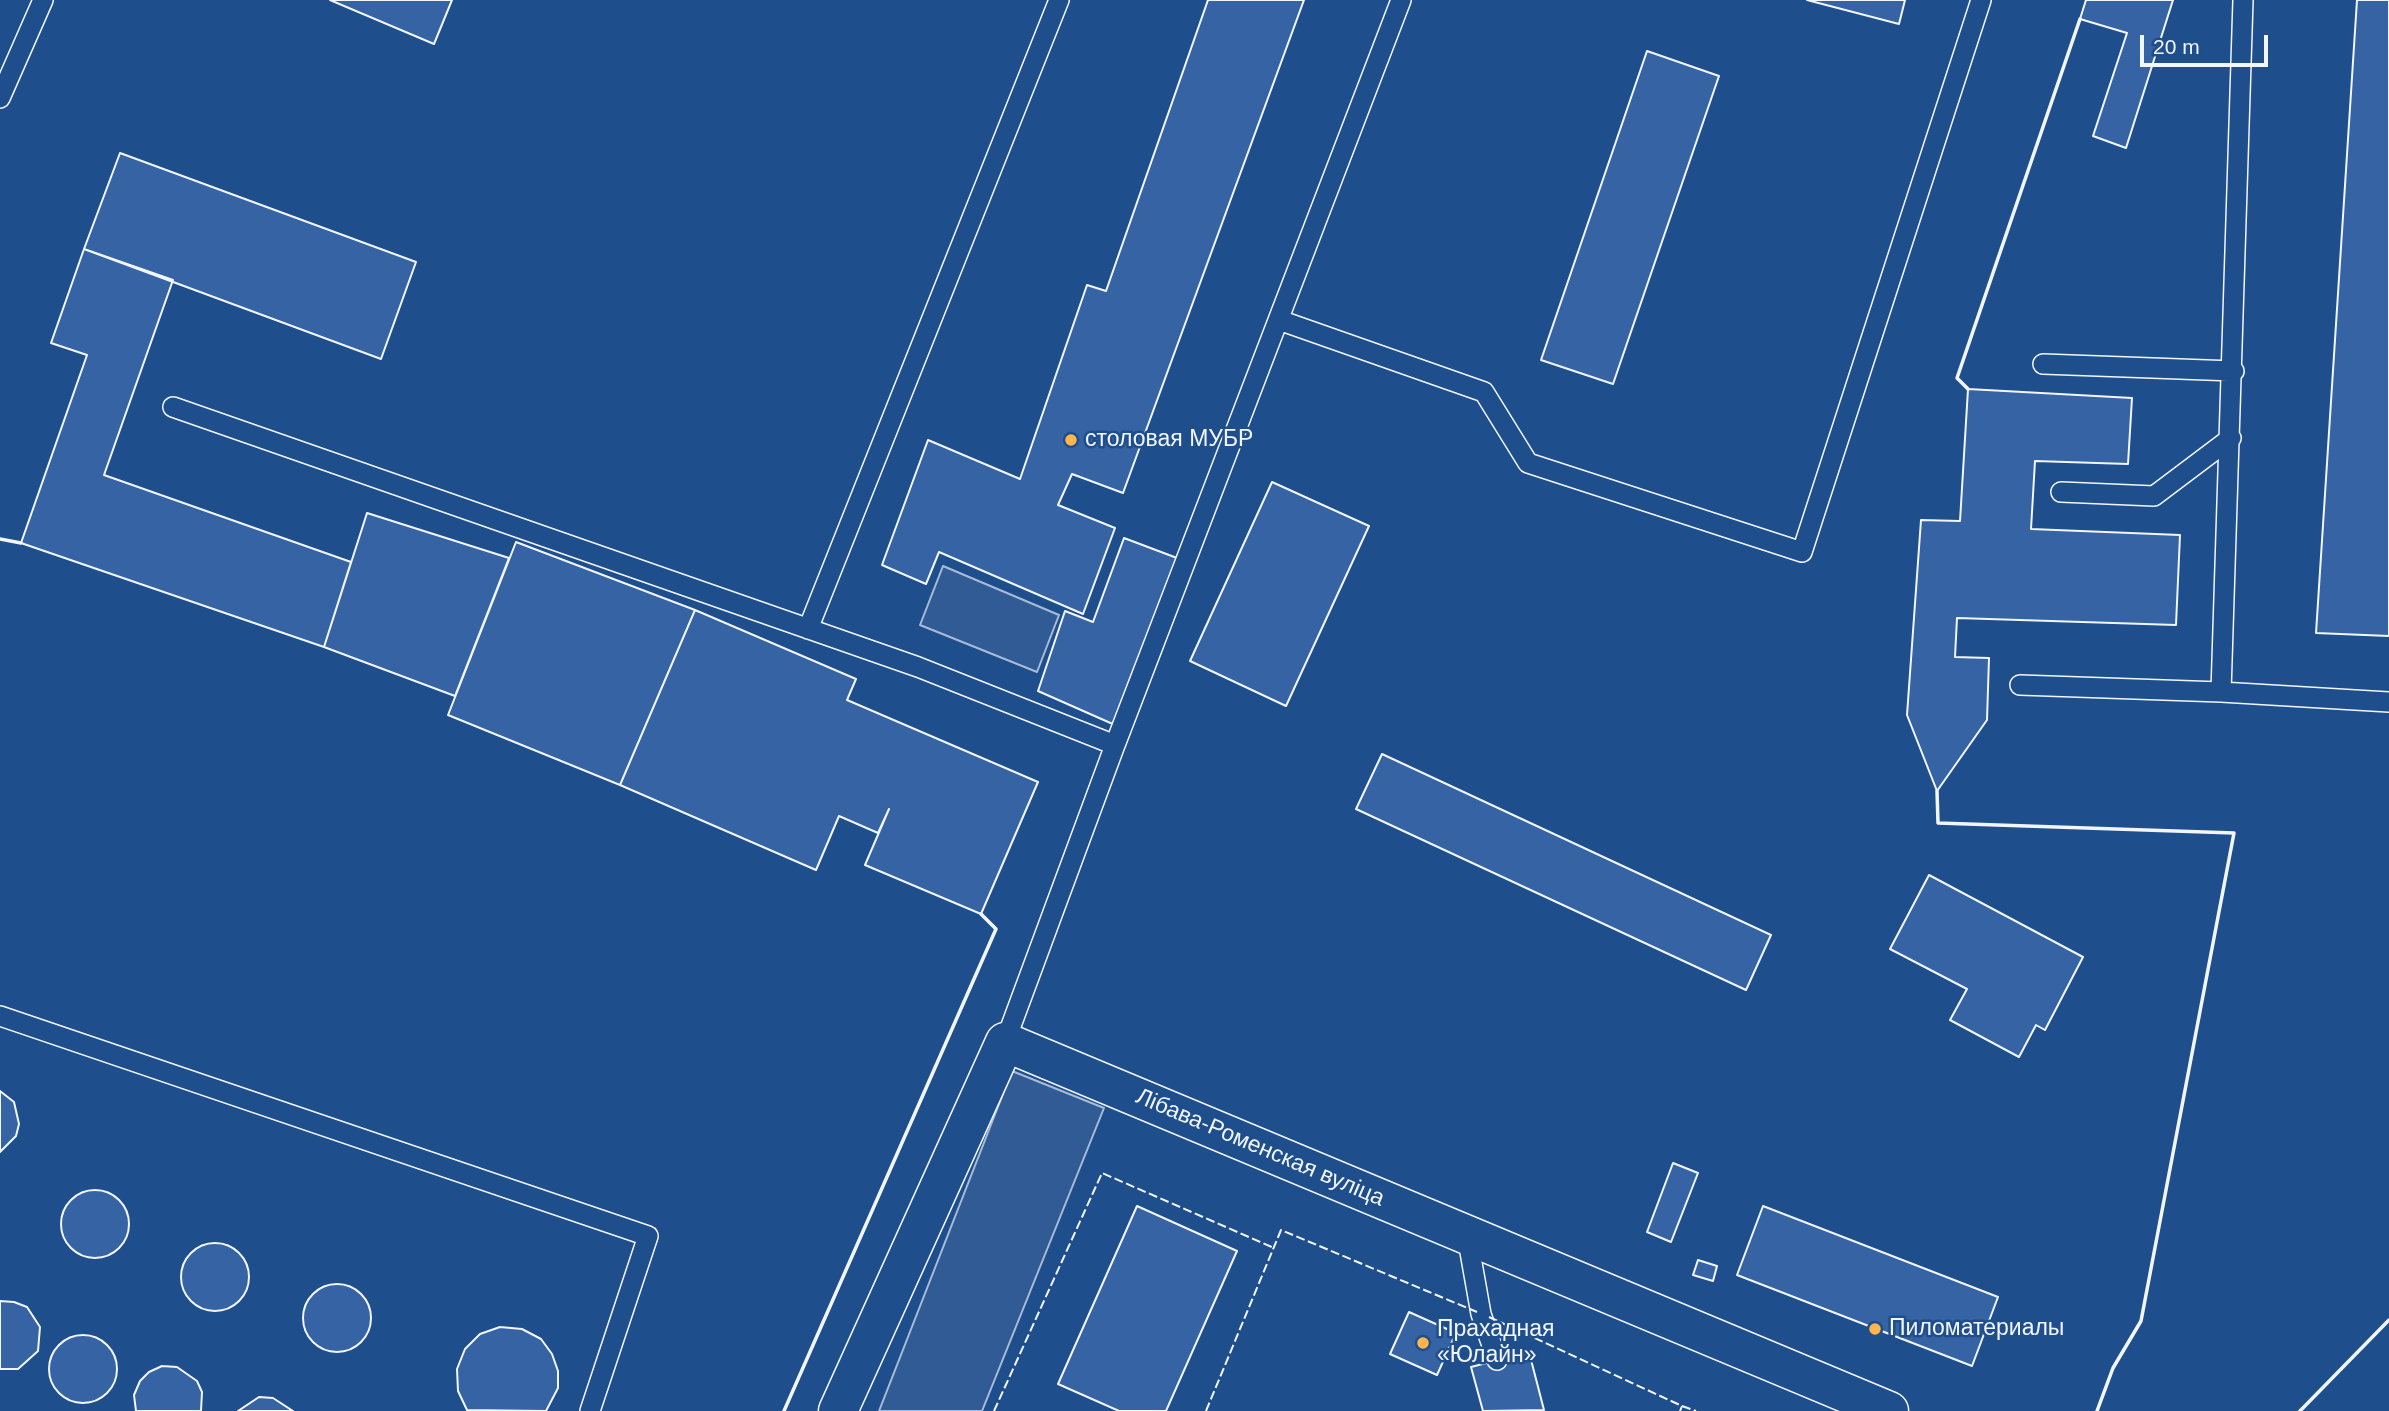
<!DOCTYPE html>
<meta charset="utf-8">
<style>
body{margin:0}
#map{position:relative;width:2389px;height:1411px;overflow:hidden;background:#1f4e8c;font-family:Helvetica,sans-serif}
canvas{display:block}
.scale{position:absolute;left:2140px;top:35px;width:128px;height:32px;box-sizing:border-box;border:4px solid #f2f6ff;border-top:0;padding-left:9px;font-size:21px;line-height:24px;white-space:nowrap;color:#f2f6ff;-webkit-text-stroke:5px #1f4e8c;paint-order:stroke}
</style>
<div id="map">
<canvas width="2389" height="1411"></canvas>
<div class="scale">20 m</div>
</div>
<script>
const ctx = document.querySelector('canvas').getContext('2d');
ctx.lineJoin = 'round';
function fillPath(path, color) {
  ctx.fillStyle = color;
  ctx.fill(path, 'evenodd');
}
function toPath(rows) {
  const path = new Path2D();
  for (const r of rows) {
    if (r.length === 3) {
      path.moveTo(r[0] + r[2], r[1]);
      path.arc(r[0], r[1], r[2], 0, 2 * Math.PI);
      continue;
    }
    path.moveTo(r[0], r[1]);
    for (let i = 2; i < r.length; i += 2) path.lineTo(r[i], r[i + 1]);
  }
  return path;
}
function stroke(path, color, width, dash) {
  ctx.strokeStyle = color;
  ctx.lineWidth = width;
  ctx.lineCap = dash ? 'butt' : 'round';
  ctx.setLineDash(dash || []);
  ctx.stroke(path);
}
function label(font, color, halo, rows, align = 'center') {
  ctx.font = font + ' Helvetica,sans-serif';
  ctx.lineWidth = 5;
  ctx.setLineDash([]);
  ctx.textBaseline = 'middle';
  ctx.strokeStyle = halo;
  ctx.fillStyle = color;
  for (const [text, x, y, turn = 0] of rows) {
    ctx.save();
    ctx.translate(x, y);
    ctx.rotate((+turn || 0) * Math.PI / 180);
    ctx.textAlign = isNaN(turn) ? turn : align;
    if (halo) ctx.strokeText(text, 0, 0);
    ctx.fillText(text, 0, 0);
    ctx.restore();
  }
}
const parking = toPath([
 [943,566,1059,615,1037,672,920,625,943,566],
 [1012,1071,1104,1108,982,1411,879,1411,1012,1071]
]);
fillPath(parking, '#305b95');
stroke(parking, '#a8bbd7', 2);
const building = toPath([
 [330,0,452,0,434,44,330,0],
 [1208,0,1304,0,1123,493,1072,474,1058,505,1115,528,1083,614,939,552,926,584,882,565,928,440,1020,479,1087,285,1106,291,1208,0],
 [1807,0,1905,0,1899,24,1807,0],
 [2086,0,2173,0,2126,148,2093,136,2127,33,2080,19,2086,0],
 [2357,0,2389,0,2389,636,2316,633,2357,0],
 [1647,51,1719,76,1613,384,1541,360,1647,51],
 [120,153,416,262,381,359,84,249,120,153],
 [84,249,173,280,104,475,351,562,324,647,21,543,87,355,51,343,84,249],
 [1968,389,2132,398,2128,464,2035,461,2031,529,2180,535,2176,625,1957,618,1955,657,1989,658,1987,720,1937,791,1907,715,1921,520,1960,521,1968,389],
 [1272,482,1369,526,1286,706,1190,661,1272,482],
 [367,513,509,558,455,696,324,647,367,513],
 [1124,538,1177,558,1115,725,1038,691,1065,611,1093,622,1124,538],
 [516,542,695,610,620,785,448,715,516,542],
 [695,610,856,679,847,700,1038,782,981,914,865,865,889,809,878,833,839,816,816,870,620,785,695,610],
 [1382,754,1771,935,1746,990,1356,809,1382,754],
 [1929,875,2083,957,2045,1030,2036,1025,2019,1057,1950,1020,1967,989,1890,949,1929,875],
 [0,1091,14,1102,19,1124,16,1136,0,1152,0,1091],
 [1673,1163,1698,1173,1671,1242,1647,1232,1673,1163],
 [95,1224,34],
 [1137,1206,1237,1251,1166,1411,1119,1411,1058,1384,1137,1206],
 [1763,1206,1998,1297,1972,1366,1737,1275,1763,1206],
 [215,1277,34],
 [1698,1260,1717,1266,1713,1281,1693,1275,1698,1260],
 [337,1318,34],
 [0,1301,14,1302,27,1307,40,1327,38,1351,18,1369,0,1369,0,1301],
 [1409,1312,1456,1333,1437,1375,1390,1354,1409,1312],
 [500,1327,522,1329,541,1339,552,1354,558,1371,558,1388,546,1411,467,1410,458,1391,457,1369,465,1349,480,1334,500,1327],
 [83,1369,34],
 [1529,1352,1544,1410,1483,1411,1471,1367,1529,1352],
 [162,1366,177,1367,197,1381,202,1392,201,1411,136,1411,134,1395,140,1381,149,1372,162,1366],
 [259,1397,273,1398,293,1411,238,1411,259,1397]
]);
fillPath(building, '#3563a3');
stroke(building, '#f2f6ff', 2);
const lane = toPath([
 [2243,0,2221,692,2389,702],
 [0,98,43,0],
 [1279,320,1484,392,1528,463,1802,552,1981,0],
 [2043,364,2234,371],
 [173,407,918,667,1115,745,1005,1042],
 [2061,492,2154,496,2231,438],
 [808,629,1059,0],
 [2020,685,2221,692],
 [1115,745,1401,0],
 [0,1016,648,1236,590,1411],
 [1467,1235,1481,1314,1497,1360]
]);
const street = toPath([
 [838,1411,1005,1042,1889,1411]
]);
stroke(lane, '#f2f6ff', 22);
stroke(street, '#f2f6ff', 41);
stroke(lane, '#1f4e8c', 19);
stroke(street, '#1f4e8c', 38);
stroke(toPath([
 [1489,1317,1682,1406,1680,1411],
 [1682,1406,1696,1411],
 [994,1411,1102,1173,1274,1248],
 [1206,1411,1281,1230,1477,1312]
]), '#f2f6ff', 2, [9, 3.5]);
stroke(toPath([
 [1968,389,1957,378,2080,19],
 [0,539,21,543],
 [1937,791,1938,823,2234,833,2141,1321,2113,1368,2097,1411],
 [784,1411,996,929,981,914],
 [2300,1411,2389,1320]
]), '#f2f6ff', 3.5);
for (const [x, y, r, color] of [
 [1071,440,7,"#ffb74d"],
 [1875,1329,7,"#ffb74d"],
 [1423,1343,7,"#ffb74d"]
]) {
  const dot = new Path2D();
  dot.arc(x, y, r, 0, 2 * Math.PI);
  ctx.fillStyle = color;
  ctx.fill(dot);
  stroke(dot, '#1f4e8c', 2.5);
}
label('23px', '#f2f6ff', '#1f4e8c', [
 ["столовая МУБР",1085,440],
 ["Пиломатериалы",1889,1329],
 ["Прахадная",1437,1330],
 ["«Юлайн»",1437,1356]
], 'left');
label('23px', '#f2f6ff', '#1f4e8c', [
 ["Лібава-Роменская вуліца",1260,1148,23]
]);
</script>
